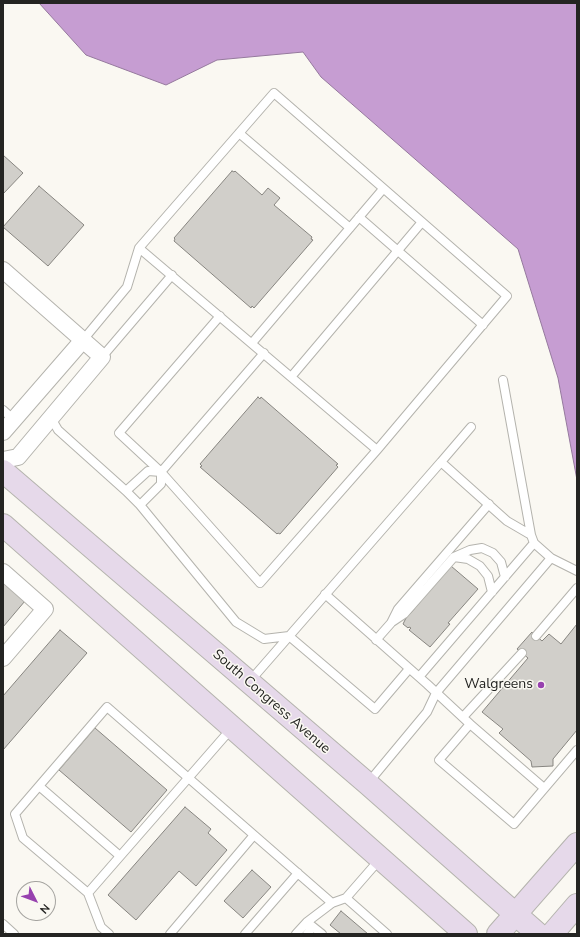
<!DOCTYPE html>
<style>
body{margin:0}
#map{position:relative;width:580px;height:937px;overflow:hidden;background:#faf8f2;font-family:"Nunito Sans",sans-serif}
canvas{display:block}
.frame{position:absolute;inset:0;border:4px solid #242422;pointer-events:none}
.north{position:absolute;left:16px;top:881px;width:40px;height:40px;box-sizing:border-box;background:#faf8f2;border:1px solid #a4a39f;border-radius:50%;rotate:132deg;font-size:11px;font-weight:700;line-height:16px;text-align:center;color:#242422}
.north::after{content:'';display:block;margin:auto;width:14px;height:18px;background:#9741af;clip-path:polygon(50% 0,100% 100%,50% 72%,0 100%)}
</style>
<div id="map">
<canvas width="580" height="937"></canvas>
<div class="frame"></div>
<div class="north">N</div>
</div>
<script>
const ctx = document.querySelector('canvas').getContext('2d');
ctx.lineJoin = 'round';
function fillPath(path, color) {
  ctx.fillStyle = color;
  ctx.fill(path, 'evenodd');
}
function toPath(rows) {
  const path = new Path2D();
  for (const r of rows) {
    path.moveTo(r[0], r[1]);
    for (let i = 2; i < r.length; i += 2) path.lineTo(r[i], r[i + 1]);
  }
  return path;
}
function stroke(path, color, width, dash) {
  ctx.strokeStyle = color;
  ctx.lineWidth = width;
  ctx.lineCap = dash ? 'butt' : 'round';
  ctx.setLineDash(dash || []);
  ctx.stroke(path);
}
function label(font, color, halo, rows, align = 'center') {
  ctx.font = font + ' "Nunito Sans",sans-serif';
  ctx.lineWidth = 3;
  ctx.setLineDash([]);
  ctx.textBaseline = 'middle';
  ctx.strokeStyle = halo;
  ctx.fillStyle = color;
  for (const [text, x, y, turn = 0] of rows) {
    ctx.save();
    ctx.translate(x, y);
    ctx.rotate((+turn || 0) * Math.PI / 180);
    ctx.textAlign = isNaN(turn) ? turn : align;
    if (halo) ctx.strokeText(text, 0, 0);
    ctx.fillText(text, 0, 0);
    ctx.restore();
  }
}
const water = toPath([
 [39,3,577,3,577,480,558,378,518,249,321,77,303,52,217,60,166,85,86,55,39,3]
]);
fillPath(water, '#c69dd2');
stroke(water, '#95799d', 1);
const building = toPath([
 [3,155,23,173,3,194,3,155],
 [232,171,234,172,235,171,262,195,268,188,280,198,274,205,312,237,311,239,313,240,254,308,252,306,251,308,174,241,175,239,174,238,232,171],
 [39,186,84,225,48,266,3,227,39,186],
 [258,397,260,399,261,397,338,464,336,465,338,467,280,534,278,533,277,534,200,467,202,466,200,464,258,397],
 [451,566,478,589,448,623,450,624,430,647,409,630,411,628,409,627,408,628,403,624,406,618,404,616,407,612,410,614,420,602,417,600,421,596,423,598,441,578,438,576,442,572,444,574,451,566],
 [3,582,25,601,3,627,3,582],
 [577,624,577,730,553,759,553,766,532,767,531,761,499,733,503,729,482,712,528,658,517,649,532,632,542,641,549,634,561,644,577,624],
 [60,630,87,653,3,750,3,696,60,630],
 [95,728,167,790,131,832,59,770,95,728],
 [185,807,211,829,208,833,227,850,196,886,179,871,136,920,108,895,185,807],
 [252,870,271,887,243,918,224,901,252,870],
 [341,911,368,934,341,934,330,925,341,911]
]);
fillPath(building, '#d1cfca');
stroke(building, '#878580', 1);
const service = toPath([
 [239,133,350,228],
 [359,217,483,325],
 [139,248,377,450],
 [83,340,127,287,139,248,274,93,507,296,377,450,260,583,161,472,119,433,220,316],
 [252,343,383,189],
 [102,357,172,275],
 [291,377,422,222],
 [503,380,531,535,534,543,551,558],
 [3,410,14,420],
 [51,418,58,430,126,491,140,505,236,622,264,639,289,636,375,709,409,669],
 [441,462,471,427],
 [126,491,148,471,161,472],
 [140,505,161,484,161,472,264,353],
 [454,557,470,550,482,548,493,553,501,562,505,577],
 [325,594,427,684,470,724],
 [392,622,404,614,454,557,468,559,480,566,488,576,492,592],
 [536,636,577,588],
 [376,640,391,623,398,609,489,504],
 [419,677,534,543],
 [250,681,441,462,507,521,531,535],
 [463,717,522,653],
 [368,783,427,712,436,693,551,558,577,571],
 [39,786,120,856],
 [544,788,470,724,439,760,514,824,577,750],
 [88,893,231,729],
 [346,898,387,934],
 [3,924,14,934],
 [109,934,101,927,88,893,23,838,15,814,107,707,332,903],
 [170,934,254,835],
 [245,934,298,873],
 [296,934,307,922],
 [307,934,313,927],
 [322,934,307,922,332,903,346,898,380,859]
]);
const minor = toPath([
 [3,270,102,357,18,457,3,460],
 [3,432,83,340],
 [3,572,45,609,3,658]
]);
const secondary = toPath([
 [3,471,368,784,538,934],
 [3,525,466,934],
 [498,934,577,844],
 [552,934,577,905]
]);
stroke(service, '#b4b3ad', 10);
stroke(minor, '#b4b3ad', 18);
stroke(secondary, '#b4b3ad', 24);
stroke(service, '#fff', 8);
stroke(minor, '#fff', 16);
stroke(secondary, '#e6d9ea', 22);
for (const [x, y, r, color] of [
 [541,685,4,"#9741af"]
]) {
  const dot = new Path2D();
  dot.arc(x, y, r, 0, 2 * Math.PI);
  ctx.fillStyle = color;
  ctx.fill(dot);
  stroke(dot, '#faf8f2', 1.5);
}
label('14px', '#242422', '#faf8f2', [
 ["Walgreens",533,685]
], 'right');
label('14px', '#242422', '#faf8f2', [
 ["South Congress Avenue",271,702,41]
]);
</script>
